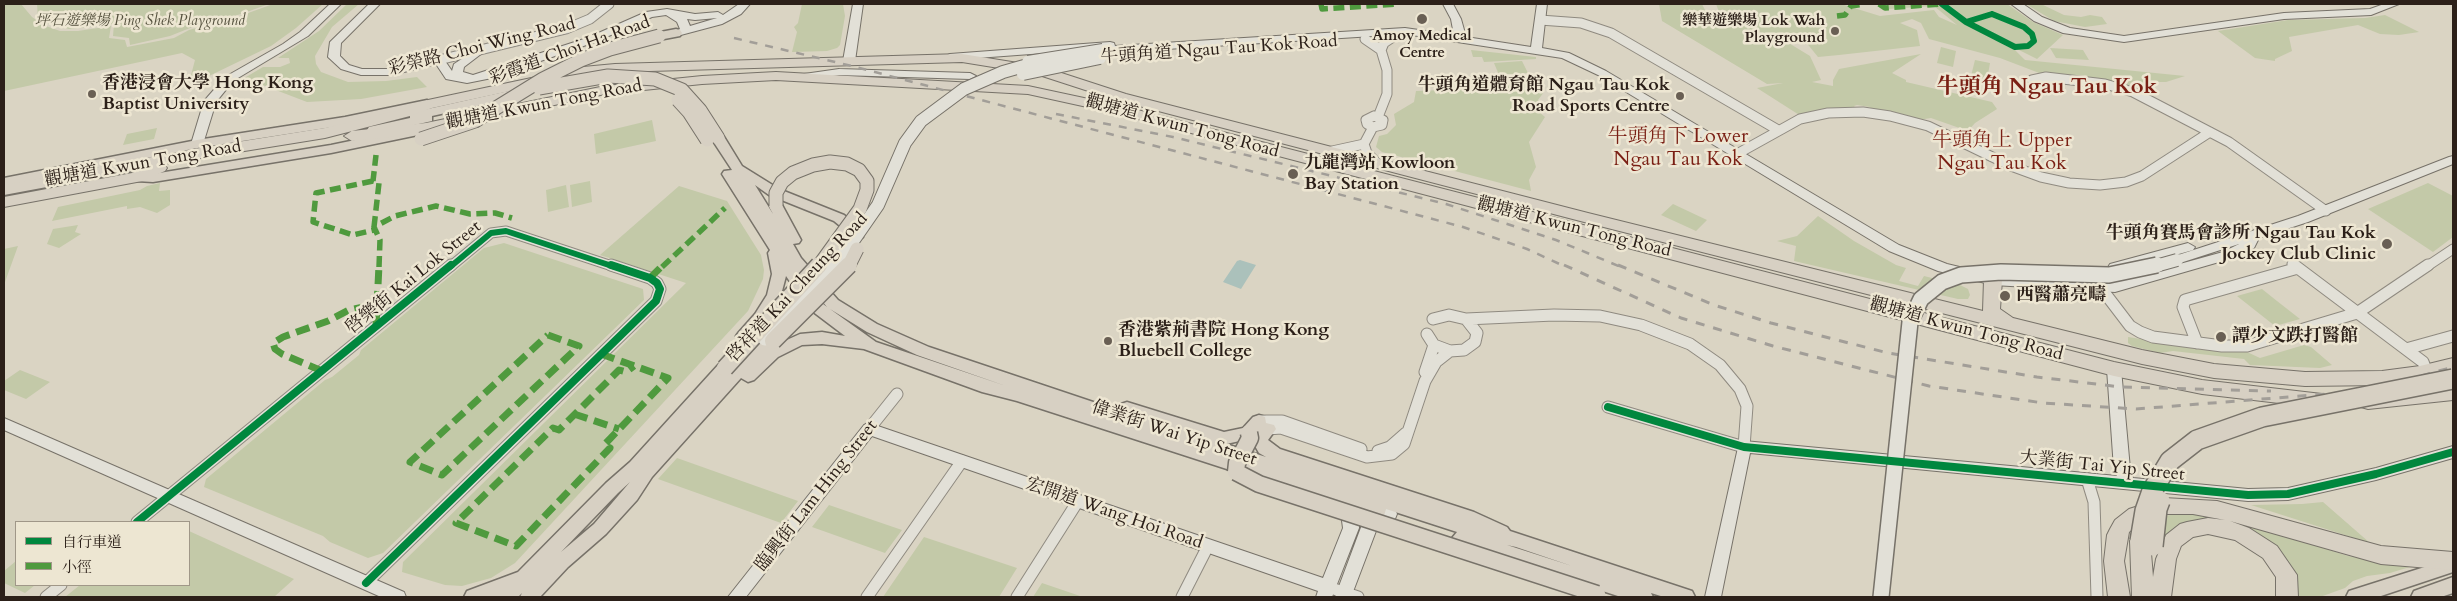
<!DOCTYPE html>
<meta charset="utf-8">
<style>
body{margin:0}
#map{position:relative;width:2457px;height:601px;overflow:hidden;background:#dad4c3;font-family:Cardo,"Noto Serif TC",serif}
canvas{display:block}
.frame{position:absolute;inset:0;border:5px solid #2c2019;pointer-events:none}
.legend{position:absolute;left:15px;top:521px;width:175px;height:65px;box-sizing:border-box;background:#ede6d2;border:1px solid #a09788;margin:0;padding:6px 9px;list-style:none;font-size:15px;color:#2c2019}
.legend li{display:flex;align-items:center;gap:10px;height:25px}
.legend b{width:25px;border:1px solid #a09788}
</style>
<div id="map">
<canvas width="2457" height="601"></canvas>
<div class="frame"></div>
<ul class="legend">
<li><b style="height:6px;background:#00873e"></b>自行車道</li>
<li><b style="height:6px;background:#4f9a3e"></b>小徑</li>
</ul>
</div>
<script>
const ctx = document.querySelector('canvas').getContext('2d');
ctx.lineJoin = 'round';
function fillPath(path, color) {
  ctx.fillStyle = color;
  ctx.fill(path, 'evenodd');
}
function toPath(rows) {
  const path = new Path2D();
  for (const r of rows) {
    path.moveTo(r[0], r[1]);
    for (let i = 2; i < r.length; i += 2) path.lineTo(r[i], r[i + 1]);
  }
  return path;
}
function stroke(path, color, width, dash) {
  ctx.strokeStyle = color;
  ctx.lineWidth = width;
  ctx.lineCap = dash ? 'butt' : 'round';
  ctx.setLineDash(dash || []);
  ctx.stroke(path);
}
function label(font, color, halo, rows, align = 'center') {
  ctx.font = font + ' Cardo,"Noto Serif TC",serif';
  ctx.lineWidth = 5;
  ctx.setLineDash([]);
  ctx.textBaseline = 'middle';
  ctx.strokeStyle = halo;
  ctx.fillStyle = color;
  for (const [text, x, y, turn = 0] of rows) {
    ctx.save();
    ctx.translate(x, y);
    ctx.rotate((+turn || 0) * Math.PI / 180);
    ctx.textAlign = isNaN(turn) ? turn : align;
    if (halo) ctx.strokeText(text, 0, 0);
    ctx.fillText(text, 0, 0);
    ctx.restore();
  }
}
fillPath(toPath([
 [4,4,21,4,32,17,43,25,60,31,78,31,111,26,109,38,125,40,127,47,174,38,189,30,240,16,273,4,323,4,296,28,271,46,209,76,190,79,195,60,182,53,4,91],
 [37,4,269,4,241,14,190,28,170,36,130,45,129,38,113,36,114,24,69,29,46,23,38,18],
 [347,4,359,4,332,27,315,56,316,64,321,72,348,82,386,81,417,77,427,87,361,99,307,102,260,84,238,84,246,77,263,67,280,67,290,63,289,58,278,58,319,31],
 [802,4,843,4,845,16,840,45,837,48,827,51,792,52,797,32,794,27,798,23],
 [1659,4,1702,4,1706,12,1719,12,1716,4,1841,4,1880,16,1934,10,1939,17,1957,25,1934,6,1888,9,1886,4,2007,4,2033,22,2063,35,2037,59,2011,46,2002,44,2015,50,2025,60,2185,76,2166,82,2147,82,2142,87,2047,76,2000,58,1929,39,1921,23,1912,19,1900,23,1917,30,1920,46,1839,55,1818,57,1805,41,1753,31,1787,42,1810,56,1821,80,1812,82,1833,86,1833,80,1839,69,1921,54,1892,73,1906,80,1906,82,1992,102,1997,109,1975,123,1968,131,1931,118,1918,120,1872,114,1870,107,1857,105,1854,106,1861,114,1804,118,1757,88,1783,83,1767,84,1662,21],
 [2026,4,2041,4,2064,15,2081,17,2090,15,2102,17,2107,24,2085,27,2054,21],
 [2385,15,2419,32,2399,35,2380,34,2358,25,2289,37,2292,51,2275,59,2275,61,2255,58,2218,31,2288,20,2365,18],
 [1941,47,1956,51,1953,67,1937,63],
 [2050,48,2083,50,2089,60,2056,58],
 [1471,50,1536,57,1536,59,1484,62,1482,57,1473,57],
 [1975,60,1990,63,1987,80,1971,76],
 [1522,61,1528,73,1499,75,1494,63],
 [1535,80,1544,92,1538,100,1544,105,1539,112,1545,117,1529,142,1536,167,1529,180,1531,191,1382,152,1376,147,1379,136,1387,134,1396,125,1394,114,1414,102,1416,91,1471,89,1475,84],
 [652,120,656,141,596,154,594,134],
 [157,128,154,139,123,145,127,134],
 [590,181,592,202,572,207,570,185],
 [160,183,159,191,170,190,170,205,157,213,140,207,127,209,127,206,52,221,58,207,140,190,147,186],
 [2428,183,2453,196,2453,237,2433,252,2368,209],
 [566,185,569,207,548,212,546,190],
 [679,186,727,201,761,255,764,270,763,279,748,311,515,563,491,578,462,586,445,585,402,572,403,562,686,283,600,255],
 [1673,204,1707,220,1696,231,1661,215],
 [1818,216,1854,241,1896,265,1906,268,1899,281,1918,286,1924,276,1960,285,1968,289,1970,295,1968,299,1958,299,1794,261,1796,246,1777,241,1797,236],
 [78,225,75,232,81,234,59,248,47,244,53,229],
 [504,243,643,289,644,300,383,553,368,558,330,542,323,536,204,487,206,479,325,380,332,377,359,355,361,350,484,248],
 [18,246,5,282,4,284,4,249],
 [2262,289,2277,301,2300,319,2275,326,2237,296],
 [2128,337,2226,352,2247,352,2260,358,2304,345,2311,347,2332,365,2320,368,2250,365,2244,359,2173,351,2160,353,2132,346,2128,343],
 [20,370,50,382,26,399,4,390,4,381],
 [677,458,798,501,781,523,658,479],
 [2323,502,2370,543,2251,505,2302,504],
 [829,505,902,530,885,553,812,527],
 [2178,514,2206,515,2258,527,2348,556,2413,566,2390,573,2367,576,2353,581,2345,588,2320,597,2294,597,2291,574,2219,522,2162,545,2163,516],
 [189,531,294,579,274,597,65,597,80,585,189,585],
 [924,537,1017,568,999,597,883,597],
 [16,561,16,585,35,585,25,593,4,583,4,571],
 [1042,583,1083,597,1033,597]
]), '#c3c9a8');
fillPath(toPath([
 [1240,260,1256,265,1241,289,1223,282,1237,261]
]), '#abc1bb');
const streetFar1 = toPath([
 [1540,20,1581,23,1611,33,1778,130],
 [1365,39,1381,50,1387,70,1387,94,1378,117],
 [1381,50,1384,43,1393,37],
 [439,60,566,29,590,19,609,4],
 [2032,80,2046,77,2105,84,2133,92,2229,142,2326,211],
 [1374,116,1383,120,1382,125,1373,127,1367,124,1366,120,1374,116],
 [1373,127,1364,144,1367,153,1377,163],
 [1332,151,1364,144],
 [1737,154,1800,119,1828,113,1863,112,1890,116,1928,126,2011,166,2041,177,2069,183,2100,185,2126,182,2142,176,2210,132],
 [2292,264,2296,267],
 [450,267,491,233,506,231,615,267],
 [2426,267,2453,249]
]);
const street = toPath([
 [2294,265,2423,362,2427,372],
 [2101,288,2130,326,2140,332,2153,337,2222,346,2247,346,2357,313,2428,265],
 [1466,319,1554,315,1600,316,1641,325,1690,344,1720,365,1740,389,1747,406,1744,447,1608,407],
 [1427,334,1434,345,1450,351,1464,350,1475,342,1477,333,1466,319,1449,315,1433,319],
 [2197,343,2183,307,2185,300,2298,268],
 [2406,349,2453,336],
 [1425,372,1434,345],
 [1259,421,1282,421,1361,449],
 [869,429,897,394],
 [1268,429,1281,428,1367,457,1392,454,1404,444,1425,381,1436,362,1450,351],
 [1378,451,1390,447,1406,433],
 [2087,479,2094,502,2097,597],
 [137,522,451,265],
 [366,583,656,301,660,289,657,283,650,278,611,265],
 [1328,587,1358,597],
 [46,597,61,585],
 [867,597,962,461],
 [1017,597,1078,501],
 [1182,597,1208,546]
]);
const secondary = toPath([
 [330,4,341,4,308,36,233,81,216,102,203,144,197,148,193,147,191,144,204,101,225,77,283,44,300,32,330,4],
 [369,4,380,4,341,43,340,56,349,65,362,69,392,69,439,57,443,58,452,71,454,64,477,49,481,50,481,54,464,67,463,72,473,75,587,38,646,12,667,9,695,14,718,12,723,15,739,4,750,4,741,14,722,24,677,36,672,33,680,29,677,22,666,15,652,17,595,42,492,78,467,83,446,79,436,64,392,75,361,75,341,69,328,57,330,42,369,4],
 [717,18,690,26,687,19,695,20,717,18],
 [853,4,863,4,855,61,849,64,843,61,853,4],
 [1443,4,1453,4,1461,19,1466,37,1531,47,1537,4,1547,4,1542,48,1569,53,1606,71,1899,245,1947,264,1993,275,2115,282,2223,252,2239,244,2177,264,2170,260,2172,257,2298,216,2449,157,2453,156,2453,164,2308,222,2259,238,2254,248,2233,258,2115,292,1993,285,1938,271,1889,251,1598,75,1562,58,1405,34,1103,53,1099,52,1098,49,950,60,944,57,950,54,1110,42,1114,43,1115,46,1405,28,1454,35,1451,19,1443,4],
 [2011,4,2023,4,2042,17,2070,28,2124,36,2284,13,2370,9,2384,4,2399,4,2371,15,2284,19,2124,42,2063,33,2034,21,2011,4],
 [839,69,970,73,976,76,970,79,839,75,804,80,798,77,804,74,839,69],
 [2188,243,2195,247,2193,250,2115,272,2108,267,2110,264,2188,243],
 [2114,364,2119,365,2121,369,2130,469,2133,478,2248,489,2288,488,2376,468,2453,446,2453,458,2376,480,2288,500,2248,501,1750,453,1721,597,1705,597,1739,443,1744,441,2117,476,2114,469,2107,369,2109,365,2114,364],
 [4,418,404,592,406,597,381,597,4,430,4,418],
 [869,423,1323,578,1343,528,1340,506,1342,501,1348,500,1354,501,1359,517,1359,528,1332,597,1316,597,1318,591,872,436,746,597,728,597,864,425,869,423],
 [1389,508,1395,509,1397,514,1395,519,1387,522,1376,531,1351,597,1335,597,1363,522,1375,512,1389,508]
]);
const primary = toPath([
 [676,29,680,30,682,33,680,36,659,40,653,36,655,33,676,29],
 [522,88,526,89,528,92,526,95,432,116,432,121,374,134,367,130,369,127,410,118,410,113,522,88],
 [427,100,433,104,432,107,345,125,197,148,4,186,4,178,197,140,345,117,427,100],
 [413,128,420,132,418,135,331,153,153,182,136,181,129,177,136,173,153,174,331,145,413,128],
 [718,134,723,135,742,166,779,189,844,215,855,224,863,237,856,242,851,240,845,230,834,221,769,195,755,185,773,214,769,206,771,203,781,203,801,240,799,243,793,244,801,258,838,300,877,324,929,347,1120,411,1119,408,1121,404,1127,402,1224,432,1243,428,1253,417,1259,415,1265,417,1266,423,1274,425,1276,429,1268,440,1280,449,1474,512,1507,527,1510,531,1692,591,1695,597,1664,597,1651,593,1653,597,1621,597,1455,543,1452,538,1457,532,1386,509,1384,516,1378,518,1017,401,982,392,864,349,822,344,802,345,778,357,754,380,748,382,741,378,652,477,637,500,606,534,568,567,540,597,520,597,522,593,518,597,464,597,467,591,518,572,606,483,630,462,719,364,725,362,732,367,757,341,773,335,778,337,780,343,800,334,822,332,845,336,808,308,786,276,781,295,765,322,749,340,739,340,736,336,739,332,755,314,767,295,772,274,768,253,770,250,722,174,724,171,732,170,711,138,718,134],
 [801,276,827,307,818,300,801,276],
 [830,309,867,332,917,355,1006,386,876,342,830,309],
 [1249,439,1251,439,1259,453,1266,457,1226,444,1249,439],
 [630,482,594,524,561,552,618,493,630,482],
 [1507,545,1516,547,1572,566,1507,545],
 [2453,558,2453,572,2378,597,2346,597,2349,591,2453,558],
 [2453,577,2453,593,2441,597,2411,597,2414,591,2453,577]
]);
const highway = toPath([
 [962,54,1043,67,1126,94,1588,213,1983,311,1984,280,1987,276,1993,274,1999,276,2002,280,2000,309,2013,318,2142,350,2214,364,2305,372,2382,371,2420,366,2453,358,2453,372,2420,380,2382,385,2305,386,2214,378,2142,364,1588,223,1116,100,1036,74,962,62,615,72,583,75,432,108,410,116,325,138,164,164,167,168,165,171,142,181,4,207,4,197,132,173,143,169,4,195,4,185,194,149,325,128,400,110,428,100,583,67,615,64,962,54],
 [776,72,1028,86,1126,107,2114,362,2202,380,2322,394,2329,396,2331,401,2329,406,2322,408,2202,394,2114,376,1119,114,1028,94,776,80,702,84,605,94,426,133,352,141,344,136,352,131,426,123,605,86,702,76,776,72],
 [2453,386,2453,400,2368,409,2361,407,2359,402,2361,397,2368,395,2453,386],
 [2164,498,2217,501,2381,546,2453,552,2453,570,2381,564,2230,521,2249,528,2277,546,2297,575,2298,597,2276,597,2276,577,2263,558,2235,540,2208,534,2193,537,2181,546,2176,559,2171,597,2132,597,2130,541,2133,535,2140,533,2147,535,2150,541,2153,577,2156,559,2166,535,2180,524,2187,522,2208,518,2225,520,2193,514,2164,514,2143,521,2129,532,2124,561,2130,597,2108,597,2104,561,2107,535,2110,529,2115,520,2129,509,2164,498]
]);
stroke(streetFar1, '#8f8a80', 11);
stroke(street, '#8f8a80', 13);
stroke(secondary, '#777269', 2);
stroke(primary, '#777269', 3);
stroke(highway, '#777269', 2);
stroke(streetFar1, '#e2e0d7', 9);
stroke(street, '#e2e0d7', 11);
fillPath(secondary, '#e2e0d7');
fillPath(primary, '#d7d0c3');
fillPath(highway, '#d7d0c3');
stroke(toPath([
 [734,38,852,66,1463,227,1527,249,1566,267],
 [1056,114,1173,137,1446,204,1556,240,1621,267]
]), '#a29e98', 2.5, [8, 8]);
stroke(toPath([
 [1564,265,1681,318,1773,346,1929,386,2043,403,2136,409,2339,393,2393,384,2453,367],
 [1618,265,1714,305,1771,323,1888,353,2037,377,2121,387,2271,391]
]), '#a29e98', 3, [9, 9]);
const secondaryBridgeFar1 = toPath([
 [1028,62,1103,50],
 [1023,74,1100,58],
 [830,267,851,244,878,205,905,143,921,121,964,89,1003,72,1038,62],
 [2152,267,2177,260]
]);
const secondaryBridge = toPath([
 [765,338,831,265],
 [1881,597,1910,322,1921,299,1942,282,1961,275,2001,272,2109,275,2157,265]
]);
const primaryBridgeFar1 = toPath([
 [539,88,608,76,655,79,682,90,700,110,718,138],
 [678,100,689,112,707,140],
 [421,139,475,121,543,79,581,60,610,49,659,36],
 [776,206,776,193,782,182,793,173,813,165,830,162,847,164,859,170,867,181,867,190,860,209,818,267],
 [848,267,857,249]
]);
const primaryBridge = toPath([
 [773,341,849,265],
 [725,368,819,265],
 [1236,472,1259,484,1597,594],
 [1236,472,1237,463,1250,438,1249,433]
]);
const highwayBridge = toPath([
 [2140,541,2145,511,2152,491,2170,461,2197,440,2262,417,2453,379],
 [2153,546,2157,509,2160,501]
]);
stroke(secondaryBridgeFar1, '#777269', 14, []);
stroke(secondaryBridge, '#777269', 18, []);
stroke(primaryBridgeFar1, '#777269', 15, []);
stroke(primaryBridge, '#777269', 19, []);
stroke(highwayBridge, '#777269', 22, []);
stroke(secondaryBridgeFar1, '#e2e0d7', 12);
stroke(secondaryBridge, '#e2e0d7', 15);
stroke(primaryBridgeFar1, '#d7d0c3', 13);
stroke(primaryBridge, '#d7d0c3', 16);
stroke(highwayBridge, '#d7d0c3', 19);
stroke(toPath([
 [1321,4,1322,9,1398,4],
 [1879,4,1885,8,1941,4],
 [1837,16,1845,15,1851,6,1864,4],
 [373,181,316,193,313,222,353,235,374,230],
 [374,227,379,183,373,181,376,155],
 [379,267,380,240,374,227,395,216,436,206,470,214,495,213,512,218],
 [662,267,725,208]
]), '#4f9a3e', 5.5, [11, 5.5]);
stroke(toPath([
 [650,278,663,265],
 [376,326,379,265],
 [548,335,579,346,442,475,410,462,548,335],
 [601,354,668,378,604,445,610,448,516,546,456,523,553,428,559,430,619,370,626,372,634,366],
 [322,371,282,354,275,349,273,343,283,337,328,321,349,310,377,304],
 [574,414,619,429]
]), '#4f9a3e', 7, [14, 7]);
stroke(toPath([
 [1942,4,1966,22],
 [1992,14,2024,27,2032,34,2034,41,2028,46,2015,47,1966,22,1992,14],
 [450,267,491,233,506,231,615,267]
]), '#00873e', 6);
stroke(toPath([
 [1608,407,1744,447,2248,495,2288,494,2376,474,2453,452],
 [137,522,451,265],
 [366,583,656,301,660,289,657,283,650,278,611,265]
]), '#00873e', 8);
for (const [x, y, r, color] of [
 [1422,19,6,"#695f54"],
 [1835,31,5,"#695f54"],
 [92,94,5,"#695f54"],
 [1680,96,5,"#695f54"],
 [1293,174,6,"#695f54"],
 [2387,244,6,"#695f54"],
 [2005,296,6,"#695f54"],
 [2221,337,6,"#695f54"],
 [1108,341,5,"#695f54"]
]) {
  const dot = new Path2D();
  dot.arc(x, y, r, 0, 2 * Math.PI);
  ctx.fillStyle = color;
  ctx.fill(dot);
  stroke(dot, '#ede6d2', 2);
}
label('italic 15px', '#54503d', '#ede6d2', [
 ["坪石遊樂場 Ping Shek Playground",140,22]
]);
label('bold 15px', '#2c2019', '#ede6d2', [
 ["樂華遊樂場 Lok Wah",1825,22],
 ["Playground",1825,39],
 ["Amoy Medical",1422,37,"center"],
 ["Centre",1422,54,"center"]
], 'right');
label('18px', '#2c2019', '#ede6d2', [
 ["彩榮路 Choi Wing Road",482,47,-14],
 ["牛頭角道 Ngau Tau Kok Road",1219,50,-4],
 ["彩霞道 Choi Ha Road",570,51,-20],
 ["觀塘道 Kwun Tong Road",544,105,-11],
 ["觀塘道 Kwun Tong Road",1182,127,15],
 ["觀塘道 Kwun Tong Road",143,164,-10],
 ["觀塘道 Kwun Tong Road",1574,228,14],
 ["啓樂街 Kai Lok Street",414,278,-39],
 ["啓祥道 Kai Cheung Road",798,288,-47],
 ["觀塘道 Kwun Tong Road",1966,330,15],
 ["偉業街 Wai Yip Street",1174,434,18],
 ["大業街 Tai Yip Street",2102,467,6],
 ["臨興街 Lam Hing Street",817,496,-52],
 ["宏開道 Wang Hoi Road",1114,514,19]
]);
label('bold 18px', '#2c2019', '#ede6d2', [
 ["香港浸會大學 Hong Kong",102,84],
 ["Baptist University",102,105],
 ["牛頭角道體育館 Ngau Tau Kok",1670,86,"right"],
 ["Road Sports Centre",1670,107,"right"],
 ["九龍灣站 Kowloon",1304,164],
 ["Bay Station",1304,185],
 ["牛頭角賽馬會診所 Ngau Tau Kok",2376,234,"right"],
 ["Jockey Club Clinic",2376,255,"right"],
 ["西醫蕭亮疇",2016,296],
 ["香港紫荊書院 Hong Kong",1118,331],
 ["Bluebell College",1118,352],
 ["譚少文跌打醫館",2232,337]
], 'left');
label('20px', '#7a1f14', '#ede6d2', [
 ["牛頭角下 Lower",1678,137],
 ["Ngau Tau Kok",1678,160],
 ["牛頭角上 Upper",2002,141],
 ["Ngau Tau Kok",2002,164]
]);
label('bold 22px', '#7a1f14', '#ede6d2', [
 ["牛頭角 Ngau Tau Kok",2047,88]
]);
</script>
